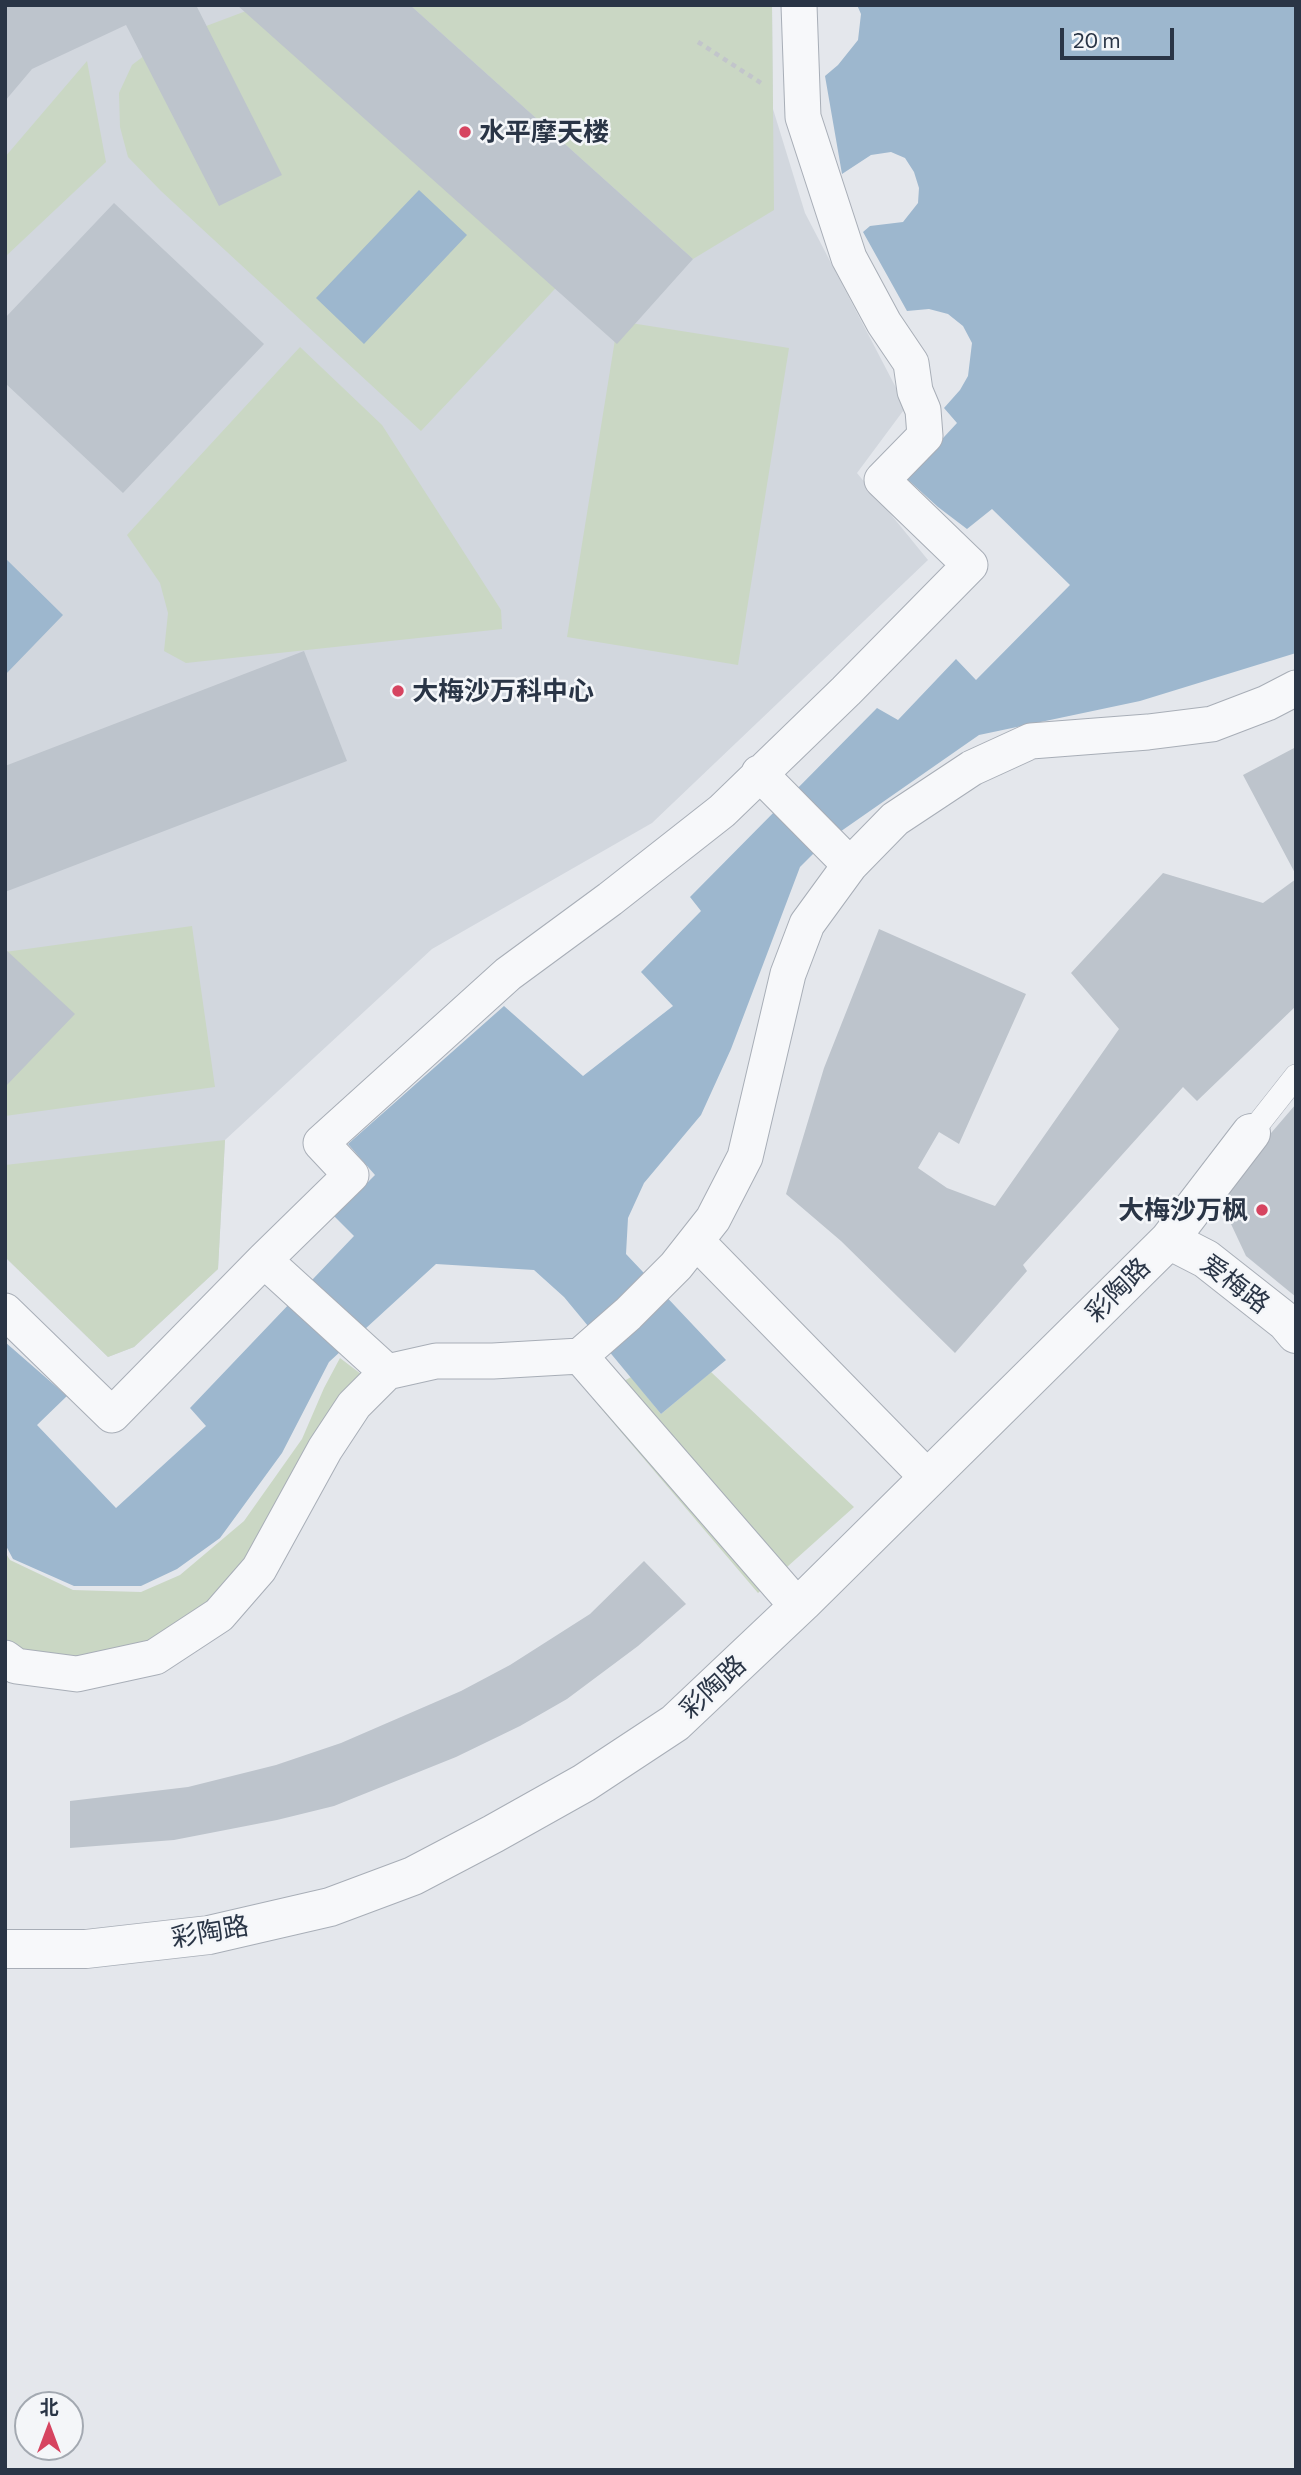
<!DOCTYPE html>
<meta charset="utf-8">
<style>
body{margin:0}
#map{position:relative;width:1301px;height:2475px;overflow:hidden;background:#e4e7ec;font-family:Commissioner,"Noto Sans SC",sans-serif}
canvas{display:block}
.frame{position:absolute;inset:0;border:7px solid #2a3546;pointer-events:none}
.north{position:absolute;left:14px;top:2391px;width:70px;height:70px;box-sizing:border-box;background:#f4f6f9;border:2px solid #a3a9b1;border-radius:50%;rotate:0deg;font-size:19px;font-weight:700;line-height:28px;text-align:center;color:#2a3546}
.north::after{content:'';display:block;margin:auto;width:24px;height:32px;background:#d64460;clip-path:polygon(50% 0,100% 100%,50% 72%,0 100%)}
.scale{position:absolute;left:1060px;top:28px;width:114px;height:32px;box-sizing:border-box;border:4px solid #2a3546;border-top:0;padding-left:9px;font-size:21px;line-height:24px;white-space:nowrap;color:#2a3546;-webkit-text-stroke:5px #f4f6f9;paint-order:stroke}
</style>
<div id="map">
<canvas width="1301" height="2475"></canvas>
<div class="frame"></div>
<div class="north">北</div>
<div class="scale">20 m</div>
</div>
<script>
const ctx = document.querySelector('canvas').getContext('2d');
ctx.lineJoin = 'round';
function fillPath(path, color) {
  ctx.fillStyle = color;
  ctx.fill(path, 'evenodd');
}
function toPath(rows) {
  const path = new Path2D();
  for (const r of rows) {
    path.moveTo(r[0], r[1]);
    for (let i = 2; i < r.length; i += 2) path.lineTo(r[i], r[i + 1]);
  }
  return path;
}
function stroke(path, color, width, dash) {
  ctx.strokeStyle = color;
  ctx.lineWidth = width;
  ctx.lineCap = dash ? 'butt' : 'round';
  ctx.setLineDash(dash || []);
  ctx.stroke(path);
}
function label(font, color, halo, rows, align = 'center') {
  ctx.font = font + ' Commissioner,"Noto Sans SC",sans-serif';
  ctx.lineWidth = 5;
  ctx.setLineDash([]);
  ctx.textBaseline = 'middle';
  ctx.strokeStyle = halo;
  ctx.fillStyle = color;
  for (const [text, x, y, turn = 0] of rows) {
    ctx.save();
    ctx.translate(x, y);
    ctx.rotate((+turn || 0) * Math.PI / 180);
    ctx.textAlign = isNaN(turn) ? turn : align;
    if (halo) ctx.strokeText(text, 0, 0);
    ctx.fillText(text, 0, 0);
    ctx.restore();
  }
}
fillPath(toPath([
 [5,5,772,5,773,109,805,213,906,407,857,473,928,560,652,823,432,949,225,1140,218,1269,134,1347,108,1357,5,1257]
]), '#d2d7de');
fillPath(toPath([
 [262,5,568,275,421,431,161,191,128,157,120,127,119,93,132,65,161,43],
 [410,5,772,5,774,210,693,259],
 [87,61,106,162,5,257,5,157],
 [618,321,789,348,738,665,567,637],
 [300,347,382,425,501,610,502,629,186,663,164,651,168,613,160,583,127,535],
 [192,926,215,1087,5,1116,5,952],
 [225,1140,218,1269,134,1347,108,1357,5,1257,5,1165],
 [340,1358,361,1374,284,1508,205,1612,161,1643,106,1657,53,1659,15,1651,5,1637,5,1552,10,1560,73,1590,141,1592,180,1575,244,1521,302,1439,324,1388],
 [711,1372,854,1507,758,1593,593,1399,631,1377,661,1414]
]), '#cad7c4');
fillPath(toPath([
 [857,5,1296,5,1296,653,1140,701,979,735,824,843,800,867,731,1049,701,1115,644,1183,628,1218,626,1254,726,1360,661,1414,564,1297,534,1270,436,1264,329,1362,282,1453,220,1538,177,1569,141,1586,74,1586,13,1559,5,1544,5,1342,67,1396,37,1425,116,1508,206,1426,190,1408,354,1236,334,1216,375,1175,348,1144,504,1006,583,1076,673,1006,641,972,701,911,690,897,877,708,898,720,956,659,976,680,1070,585,992,509,967,529,938,507,906,478,957,423,944,408,960,390,968,376,972,343,963,326,948,314,929,309,907,311,863,232,870,226,903,222,918,203,919,188,914,172,905,158,891,152,871,155,842,174,825,76,838,65,858,40,861,14],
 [419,190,467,235,364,344,316,298],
 [5,558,63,615,5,675]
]), '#9db7ce');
fillPath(toPath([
 [5,5,196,5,282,175,219,206,126,25,32,69,5,101],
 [237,5,410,5,693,259,617,344],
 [114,203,264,344,123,493,5,383,5,318],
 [304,651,347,761,5,892,5,766],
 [1296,747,1296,875,1243,775],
 [1163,873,1263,903,1296,879,1296,1006,1197,1101,1183,1087,1023,1265,1027,1271,955,1353,841,1241,786,1194,824,1068,879,929,1026,994,959,1144,939,1132,918,1168,947,1188,995,1206,1119,1029,1071,973],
 [5,949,75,1014,5,1087],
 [1296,1104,1296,1297,1246,1256,1231,1224,1227,1197,1247,1161],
 [644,1561,686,1604,638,1646,567,1699,520,1726,456,1757,334,1806,277,1820,174,1840,70,1848,70,1801,188,1787,276,1765,341,1743,461,1691,510,1665,590,1614]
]), '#bdc4cc');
const service = toPath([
 [1251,1133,1296,1076]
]);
const pedestrian = toPath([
 [759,773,850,865],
 [696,1241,928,1478],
 [264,1260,387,1372],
 [5,1311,112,1415,264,1260,351,1175,321,1143,508,974,610,899,722,811,846,691,970,565,882,480,925,436,923,410,915,391,911,363,884,323,849,258,803,117,799,5],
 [580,1356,798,1607],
 [5,1658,16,1666,77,1674,155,1657,219,1615,259,1569,325,1449,354,1405,387,1372,436,1361,493,1361,580,1356,628,1314,676,1266,713,1219,745,1157,788,974,807,924,850,865,895,819,972,768,1031,741,1148,732,1212,724,1267,703,1296,688]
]);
const minor = toPath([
 [1169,1240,1206,1259,1286,1322,1296,1334],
 [5,1949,86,1949,209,1935,330,1907,413,1876,493,1834,584,1783,675,1723,803,1602,1169,1240,1251,1133]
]);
stroke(service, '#a8aeb7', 24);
stroke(pedestrian, '#a8aeb7', 37);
stroke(minor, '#a8aeb7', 40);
stroke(toPath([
 [698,42,764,85]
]), '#c2c5cb', 4.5, [5, 5]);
stroke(service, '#f7f8fa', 23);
stroke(pedestrian, '#f7f8fa', 35);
stroke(minor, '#f7f8fa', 38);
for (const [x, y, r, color] of [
 [465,132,7,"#d64460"],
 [398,691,7,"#d64460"],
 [1262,1210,7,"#d64460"]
]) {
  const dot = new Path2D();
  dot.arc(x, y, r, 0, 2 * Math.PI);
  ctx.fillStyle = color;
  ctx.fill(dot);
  stroke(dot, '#f4f6f9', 2.5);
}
label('bold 26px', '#2a3546', '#f4f6f9', [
 ["水平摩天楼",479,132],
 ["大梅沙万科中心",412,691],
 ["大梅沙万枫",1248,1210,"right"]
], 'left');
label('26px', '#2a3546', '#f4f6f9', [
 ["爱梅路",1235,1284,37],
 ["彩陶路",1118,1290,-45],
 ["彩陶路",713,1687,-43],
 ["彩陶路",210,1932,-10]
]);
</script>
